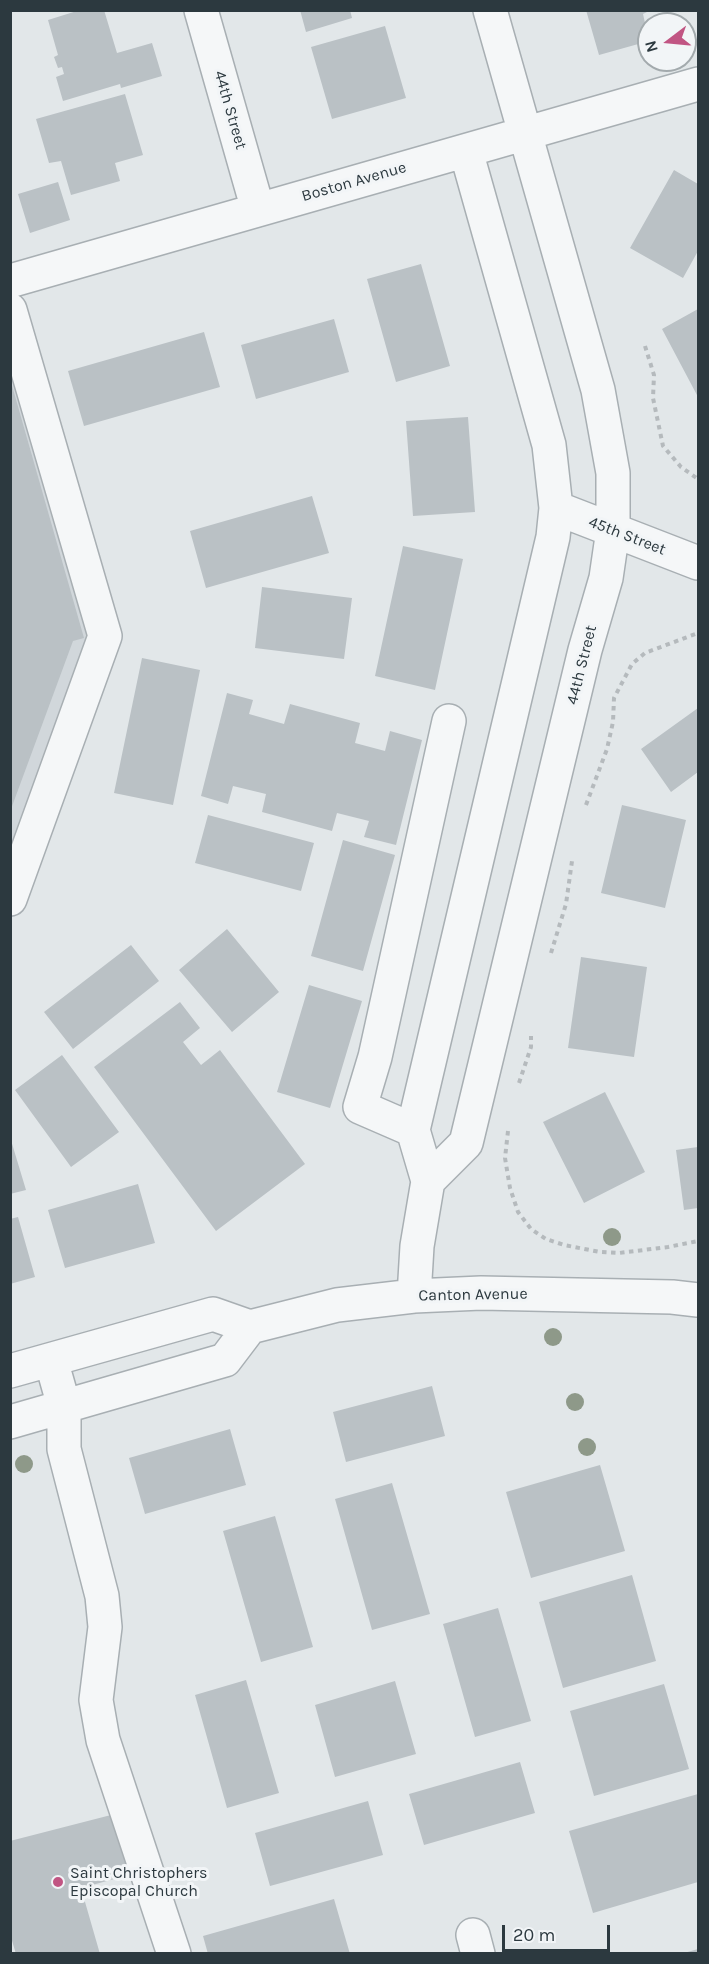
<!DOCTYPE html>
<style>
body{margin:0}
#map{position:relative;width:709px;height:1964px;overflow:hidden;background:#e2e7e9;font-family:Karla,sans-serif}
canvas{display:block}
.frame{position:absolute;inset:0;border:12px solid #2c393f;pointer-events:none}
.north{position:absolute;left:637px;top:12px;width:60px;height:60px;box-sizing:border-box;background:#f2f5f7;border:2px solid #a3aaad;border-radius:50%;rotate:254deg;font-size:16px;font-weight:700;line-height:24px;text-align:center;color:#2c393f}
.north::after{content:'';display:block;margin:auto;width:21px;height:27px;background:#c15583;clip-path:polygon(50% 0,100% 100%,50% 72%,0 100%)}
.scale{position:absolute;left:502px;top:1925px;width:108px;height:27px;box-sizing:border-box;border:3px solid #2c393f;border-top:0;padding-left:8px;font-size:18px;line-height:21px;white-space:nowrap;color:#2c393f;-webkit-text-stroke:4px #f2f5f7;paint-order:stroke}
</style>
<div id="map">
<canvas width="709" height="1964"></canvas>
<div class="frame"></div>
<div class="north">N</div>
<div class="scale">20 m</div>
</div>
<script>
const ctx = document.querySelector('canvas').getContext('2d');
ctx.lineJoin = 'round';
function fillPath(path, color) {
  ctx.fillStyle = color;
  ctx.fill(path, 'evenodd');
}
function toPath(rows) {
  const path = new Path2D();
  for (const r of rows) {
    path.moveTo(r[0], r[1]);
    for (let i = 2; i < r.length; i += 2) path.lineTo(r[i], r[i + 1]);
  }
  return path;
}
function stroke(path, color, width, dash) {
  ctx.strokeStyle = color;
  ctx.lineWidth = width;
  ctx.lineCap = dash ? 'butt' : 'round';
  ctx.setLineDash(dash || []);
  ctx.stroke(path);
}
function label(font, color, halo, rows, align = 'center') {
  ctx.font = font + ' Karla,sans-serif';
  ctx.lineWidth = 6;
  ctx.setLineDash([]);
  ctx.textBaseline = 'middle';
  ctx.strokeStyle = halo;
  ctx.fillStyle = color;
  for (const [text, x, y, turn = 0] of rows) {
    ctx.save();
    ctx.translate(x, y);
    ctx.rotate((+turn || 0) * Math.PI / 180);
    ctx.textAlign = isNaN(turn) ? turn : align;
    if (halo) ctx.strokeText(text, 0, 0);
    ctx.fillText(text, 0, 0);
    ctx.restore();
  }
}
fillPath(toPath([
 [10,338,96,636,10,858]
]), '#d1d7db');
fillPath(toPath([
 [80,10,104,10,117,53,152,43,162,76,121,88,120,84,63,101,56,77,64,74,62,67,58,68,54,57,58,55,48,20],
 [300,10,350,10,352,18,306,32],
 [586,10,651,10,643,14,649,41,599,55],
 [385,26,406,98,332,119,311,47],
 [125,94,143,155,115,163,120,181,71,195,61,161,49,163,36,119],
 [674,170,698,184,698,251,683,278,630,248],
 [58,182,70,220,30,233,18,194],
 [421,264,450,366,396,382,367,279],
 [698,309,698,397,662,329],
 [334,319,349,372,256,399,241,345],
 [204,332,220,387,84,426,68,371],
 [11,382,84,638,73,641,11,809],
 [468,417,475,512,413,516,406,421],
 [312,496,329,553,206,588,190,531],
 [403,546,463,559,435,690,375,676],
 [262,587,352,598,344,659,255,648],
 [142,658,200,670,173,805,114,793],
 [227,693,253,700,249,714,284,724,290,704,360,723,355,743,385,751,390,731,422,740,396,845,364,837,369,821,337,813,332,831,262,812,266,794,233,786,228,804,201,796],
 [698,708,698,772,671,792,641,749],
 [622,805,686,820,665,908,601,893],
 [208,815,314,843,301,891,195,863],
 [343,840,395,855,363,971,311,956],
 [227,929,279,992,232,1032,179,970],
 [131,945,159,981,73,1049,44,1012],
 [581,957,647,967,634,1057,568,1048],
 [309,985,362,1001,330,1108,277,1092],
 [180,1002,200,1028,183,1042,201,1065,220,1050,305,1164,216,1231,94,1067],
 [62,1055,119,1132,71,1167,15,1090],
 [605,1092,645,1172,584,1203,543,1122],
 [10,1137,26,1190,10,1194],
 [698,1147,698,1208,684,1210,676,1150],
 [138,1184,155,1243,65,1268,48,1210],
 [18,1217,35,1277,10,1284,10,1219],
 [432,1386,445,1436,346,1462,333,1412],
 [230,1429,246,1485,145,1514,129,1458],
 [600,1465,625,1551,531,1578,506,1492],
 [392,1483,430,1614,372,1630,335,1499],
 [275,1516,313,1647,261,1662,223,1531],
 [632,1575,656,1661,563,1688,539,1602],
 [498,1608,531,1721,475,1737,443,1624],
 [246,1680,279,1793,227,1808,195,1695],
 [395,1681,416,1754,335,1777,315,1705],
 [664,1684,689,1769,594,1796,570,1711],
 [520,1762,535,1813,424,1845,409,1794],
 [698,1794,698,1882,593,1913,569,1831],
 [368,1801,383,1855,270,1886,255,1833],
 [111,1815,129,1875,81,1888,100,1954,16,1954,10,1934,10,1841],
 [334,1899,350,1954,208,1954,203,1936],
 [698,1949,698,1954,684,1954,684,1953]
]), '#bac1c5');
const minor = toPath([
 [201,10,258,210],
 [10,281,698,84],
 [10,310,105,636,10,899],
 [556,508,698,563],
 [413,1130,360,1107,375,1057,449,721],
 [428,1181,466,1143,585,650,606,578,613,530,613,473,598,390,490,10],
 [414,1296,417,1246,428,1181,413,1130,553,537,556,508,549,445,466,151],
 [51,1360,64,1406,64,1449,102,1596,105,1627,96,1700,103,1740,174,1954],
 [10,1371,213,1314,250,1327,337,1305,414,1296,481,1293,672,1297,698,1300],
 [10,1422,225,1360,250,1327],
 [473,1935,478,1954]
]);
stroke(minor, '#a8afb3', 36);
stroke(toPath([
 [645,346,654,375,653,398,663,446,681,467,698,479],
 [586,805,607,749,613,722,614,698,632,664,645,653,698,633],
 [551,953,566,904,572,861],
 [519,1083,531,1047,531,1036],
 [508,1131,505,1158,510,1188,518,1212,531,1229,546,1239,564,1245,600,1252,619,1253,668,1247,698,1241]
]), '#b5babd', 4, [4.5, 4.5]);
stroke(minor, '#f5f7f8', 33);
ctx.fillStyle = '#8e9989';
for (const [x, y] of [
 [612,1237],
 [553,1337],
 [575,1402],
 [587,1447],
 [24,1464]
]) {
  ctx.beginPath();
  ctx.arc(x, y, 9, 0, 2 * Math.PI);
  ctx.fill();
}
for (const [x, y, r, color] of [
 [58,1882,6,"#c15583"]
]) {
  const dot = new Path2D();
  dot.arc(x, y, r, 0, 2 * Math.PI);
  ctx.fillStyle = color;
  ctx.fill(dot);
  stroke(dot, '#f2f5f7', 2);
}
label('16px', '#2c393f', '#f2f5f7', [
 ["44th Street",230,110,74],
 ["Boston Avenue",354,182,-16],
 ["45th Street",627,536,21],
 ["44th Street",582,665,-76],
 ["Canton Avenue",473,1295,-1]
]);
label('16px', '#2c393f', '#f2f5f7', [
 ["Saint Christophers",70,1873],
 ["Episcopal Church",70,1891]
], 'left');
</script>
